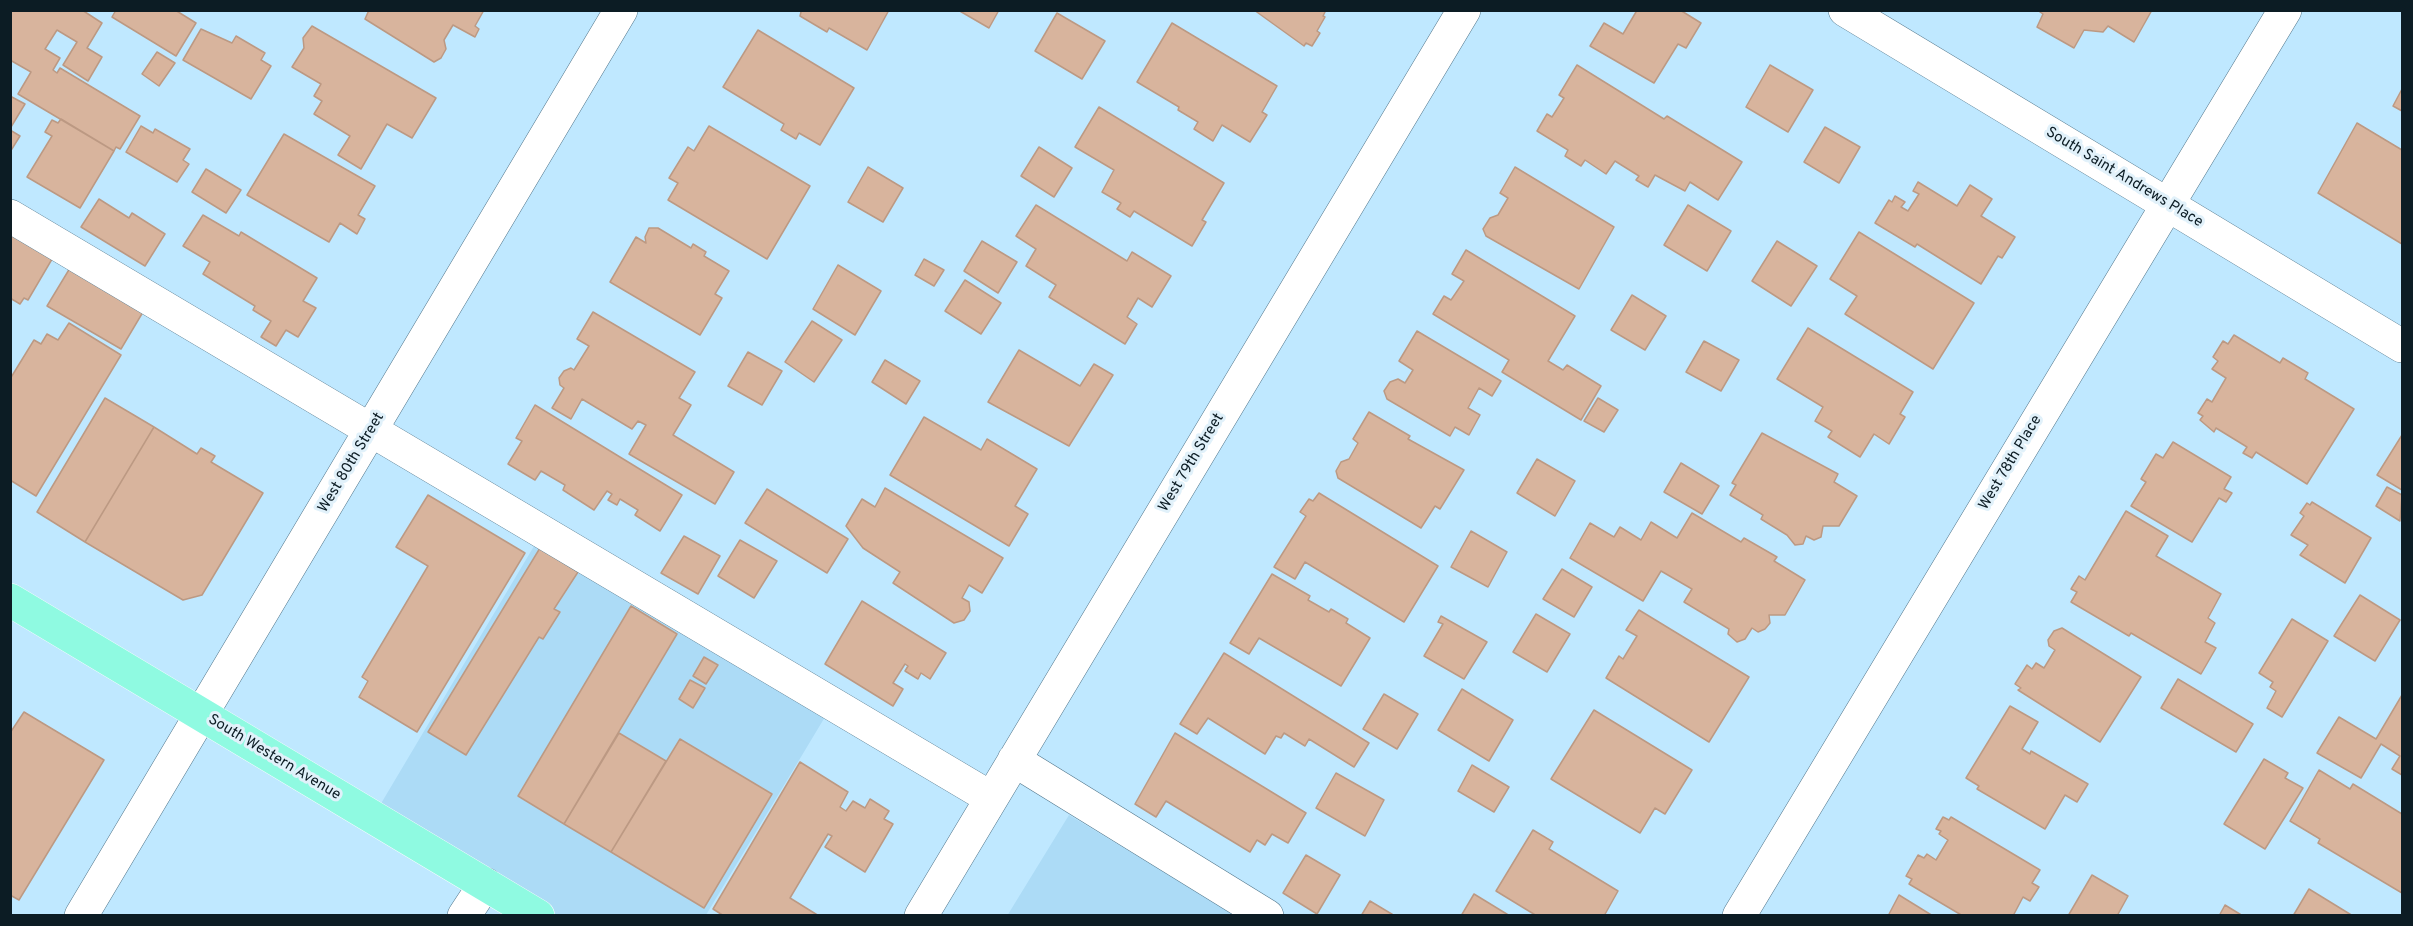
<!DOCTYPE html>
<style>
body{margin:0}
#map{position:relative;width:2413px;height:926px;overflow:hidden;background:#bfe8ff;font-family:Overpass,sans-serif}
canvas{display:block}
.frame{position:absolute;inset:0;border:12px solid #0c1c24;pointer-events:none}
</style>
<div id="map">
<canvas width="2413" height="926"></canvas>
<div class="frame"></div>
</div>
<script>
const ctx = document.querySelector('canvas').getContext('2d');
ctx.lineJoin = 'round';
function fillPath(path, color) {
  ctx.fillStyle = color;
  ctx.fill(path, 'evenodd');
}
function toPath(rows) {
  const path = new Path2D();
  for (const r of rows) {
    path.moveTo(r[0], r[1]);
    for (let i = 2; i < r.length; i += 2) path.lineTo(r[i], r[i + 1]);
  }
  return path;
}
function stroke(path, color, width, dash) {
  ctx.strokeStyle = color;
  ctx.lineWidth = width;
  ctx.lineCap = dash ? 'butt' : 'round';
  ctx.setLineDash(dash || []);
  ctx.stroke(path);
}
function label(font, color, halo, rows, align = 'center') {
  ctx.font = font + ' Overpass,sans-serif';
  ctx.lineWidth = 6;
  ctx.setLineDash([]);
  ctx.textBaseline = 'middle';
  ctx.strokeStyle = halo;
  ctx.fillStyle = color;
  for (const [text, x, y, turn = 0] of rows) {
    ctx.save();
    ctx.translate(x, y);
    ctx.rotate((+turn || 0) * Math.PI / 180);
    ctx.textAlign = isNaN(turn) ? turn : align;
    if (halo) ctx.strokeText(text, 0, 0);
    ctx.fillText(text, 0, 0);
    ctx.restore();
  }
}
fillPath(toPath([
 [543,531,837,697,706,915,538,915,373,817],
 [1069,815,1235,915,1007,916]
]), '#acdbf6');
const building = toPath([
 [10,10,82,10,102,23,87,48,102,57,88,81,63,65,77,42,57,30,45,49,60,58,53,70,57,73,60,68,140,116,120,149,116,147,114,151,18,94,31,72,10,60,10,10],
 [116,10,175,10,196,23,176,56,112,17,116,10],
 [369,10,484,10,475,26,479,29,475,37,453,25,444,40,446,49,441,58,434,62,365,19,369,10],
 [798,10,889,10,867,50,829,28,827,32,800,16,801,12,798,10],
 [958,10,999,10,989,28,958,10],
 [1254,10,1326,10,1323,16,1325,17,1317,31,1320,33,1312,46,1306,43,1304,46,1254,10],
 [1633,10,1680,10,1701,23,1686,48,1678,44,1654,83,1590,46,1604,23,1623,34,1636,12,1633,10],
 [2037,10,2152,10,2134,42,2108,26,2103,32,2084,30,2074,48,2037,27,2043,14,2037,10],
 [1057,13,1105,41,1082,79,1035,51,1057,13],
 [1172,23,1277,86,1262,112,1267,115,1250,142,1222,125,1213,141,1194,129,1198,122,1178,110,1179,107,1137,82,1172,23],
 [312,26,436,98,412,138,387,124,361,169,338,155,350,136,314,114,322,101,314,96,321,84,292,67,304,48,303,38,312,26],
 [201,29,232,43,236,36,265,53,261,60,271,66,251,99,183,60,201,29],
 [758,30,854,88,820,145,799,133,796,139,781,130,784,124,723,87,758,30],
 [157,52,175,63,159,86,142,74,157,52],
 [1577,65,1664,119,1667,116,1742,162,1718,200,1690,182,1685,191,1655,175,1648,187,1636,180,1639,176,1615,161,1606,174,1585,160,1581,166,1565,156,1568,150,1537,131,1547,114,1552,117,1564,98,1559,95,1577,65],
 [1770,65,1813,90,1788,132,1746,107,1770,65],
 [2402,89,2402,111,2393,106,2402,89],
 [10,96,25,104,11,127,10,127,10,96],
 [1099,107,1224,183,1202,220,1206,222,1192,246,1134,211,1130,217,1117,209,1121,203,1102,192,1114,170,1075,147,1099,107],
 [61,119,114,151,80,208,27,177,52,136,45,132,52,120,58,123,61,119],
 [2357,123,2402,150,2402,244,2318,193,2357,123],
 [141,126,153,133,155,129,190,149,183,160,189,164,177,182,126,152,141,126],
 [709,126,810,186,767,259,668,200,678,183,669,178,688,147,694,151,709,126],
 [1825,127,1860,147,1839,183,1804,162,1825,127],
 [10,130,20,136,10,152,10,130],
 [284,134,375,186,358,215,365,219,357,234,340,223,329,242,247,195,284,134],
 [1039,147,1072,168,1054,197,1021,176,1039,147],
 [868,167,903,188,883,222,848,202,868,167],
 [1515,167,1614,227,1579,289,1486,236,1483,229,1490,218,1498,215,1508,198,1500,193,1515,167],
 [206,169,241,190,226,213,192,192,206,169],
 [1918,182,1957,206,1970,185,1992,199,1981,216,2015,237,2002,258,1998,256,1981,284,1917,244,1915,247,1875,223,1889,200,1892,202,1895,196,1905,202,1901,207,1908,211,1919,194,1913,191,1918,182],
 [99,199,129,218,132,213,165,234,145,266,81,227,99,199],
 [1036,205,1127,261,1132,252,1171,276,1152,307,1138,298,1127,317,1137,324,1125,344,1049,297,1056,285,1026,266,1036,249,1016,236,1036,205],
 [1688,205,1731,231,1707,271,1664,245,1688,205],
 [203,215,239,236,241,232,317,278,303,301,316,308,298,337,286,330,276,346,261,337,271,321,253,310,255,306,203,274,210,262,183,246,203,215],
 [10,228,55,254,28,300,24,298,20,304,10,298,10,228],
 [649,228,658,228,691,248,693,244,706,252,704,256,729,271,715,294,722,298,700,335,610,282,636,237,646,243,645,237,649,228],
 [1859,232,1974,303,1933,369,1845,314,1857,296,1830,279,1859,232],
 [982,241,1017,262,998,293,964,271,982,241],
 [1777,241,1817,266,1791,306,1752,281,1777,241],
 [1466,250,1575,316,1548,361,1563,370,1567,365,1601,386,1581,420,1502,372,1509,360,1433,314,1444,296,1451,300,1464,281,1452,274,1466,250],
 [924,259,944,270,934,286,915,275,924,259],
 [838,265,881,291,855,335,813,309,838,265],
 [70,268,143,312,121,349,47,306,70,268],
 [965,280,1001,303,981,334,945,311,965,280],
 [1632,295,1666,316,1645,350,1611,330,1632,295],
 [593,312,695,372,679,398,691,405,673,435,734,472,715,504,629,454,646,425,638,421,632,429,582,399,571,419,552,408,564,388,560,385,559,378,564,371,571,368,574,370,589,346,577,339,593,312],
 [812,321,842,340,814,382,785,362,812,321],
 [69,323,121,355,36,496,10,480,10,379,34,340,41,344,47,334,58,340,69,323],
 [1808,328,1913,392,1900,414,1905,417,1889,444,1874,434,1860,457,1828,437,1832,431,1815,421,1823,407,1777,379,1808,328],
 [1417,331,1501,381,1492,396,1479,388,1468,408,1480,415,1469,435,1455,427,1450,436,1387,399,1384,391,1390,382,1398,379,1405,383,1413,370,1399,361,1417,331],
 [2234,335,2280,363,2283,358,2308,373,2305,379,2354,409,2307,484,2256,452,2252,458,2243,453,2247,447,2216,428,2214,432,2200,420,2203,416,2198,413,2207,399,2212,402,2226,378,2212,369,2218,361,2213,357,2223,341,2228,344,2234,335],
 [1704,341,1739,360,1721,391,1686,372,1704,341],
 [1019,350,1080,386,1094,364,1113,375,1069,446,988,402,1019,350],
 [748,352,782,371,762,405,728,386,748,352],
 [885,360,920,381,906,404,872,382,885,360],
 [105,398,154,427,85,542,37,512,105,398],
 [1598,398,1618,410,1604,432,1584,421,1598,398],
 [535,405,682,495,660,531,635,515,638,510,620,499,617,505,608,500,612,494,607,491,594,510,563,490,565,485,541,471,535,480,508,464,522,441,516,438,535,405],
 [1369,412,1410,436,1408,439,1464,470,1440,509,1435,506,1421,528,1338,478,1336,471,1341,462,1349,459,1358,443,1353,439,1369,412],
 [924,417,981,450,987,439,1037,469,1015,506,1028,514,1009,546,890,475,924,417],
 [154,427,197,454,201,448,215,456,211,462,263,493,202,595,183,600,85,542,154,427],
 [1762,433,1838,474,1834,482,1857,496,1839,526,1823,526,1821,537,1814,540,1806,536,1803,544,1795,545,1787,535,1761,519,1763,515,1730,495,1736,485,1732,483,1762,433],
 [2402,435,2402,490,2377,475,2402,435],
 [2173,442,2231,477,2224,489,2232,493,2226,502,2219,498,2192,542,2131,506,2146,482,2141,479,2156,454,2163,458,2173,442],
 [1537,459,1575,481,1555,516,1517,493,1537,459],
 [1681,463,1719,486,1702,514,1664,492,1681,463],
 [2387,487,2402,495,2400,521,2376,506,2387,487],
 [885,488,1003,558,982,593,969,585,962,598,969,602,970,611,964,620,954,623,893,583,900,572,863,548,846,526,862,499,875,507,885,488],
 [767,489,848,539,827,573,745,523,767,489],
 [1319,493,1438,566,1404,622,1305,562,1295,579,1274,567,1306,516,1300,512,1309,499,1313,501,1319,493],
 [428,495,525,553,417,732,359,697,368,681,362,677,428,566,396,547,428,495],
 [2312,502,2371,538,2345,583,2300,555,2308,545,2291,535,2304,516,2300,513,2307,503,2310,505,2312,502],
 [2126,511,2168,536,2156,556,2221,594,2208,618,2215,623,2205,642,2216,648,2201,674,2131,633,2129,636,2071,602,2077,592,2071,589,2079,576,2085,580,2126,511],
 [1692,513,1741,542,1744,538,1777,557,1774,561,1805,580,1785,615,1769,615,1770,623,1765,629,1758,632,1752,628,1745,639,1737,642,1728,634,1729,629,1684,602,1692,589,1661,571,1643,601,1570,558,1590,523,1614,537,1620,527,1641,540,1651,522,1677,538,1692,513],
 [1471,531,1507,552,1488,587,1451,567,1471,531],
 [684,536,720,556,698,594,661,573,684,536],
 [740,540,777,561,754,598,718,576,740,540],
 [540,548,578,572,554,609,560,612,543,639,539,637,466,755,428,732,540,548],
 [1562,569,1592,587,1574,617,1543,599,1562,569],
 [1272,574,1310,596,1308,600,1329,612,1331,609,1348,619,1346,623,1370,638,1341,686,1259,638,1249,654,1230,643,1272,574],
 [2360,595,2400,620,2375,661,2334,636,2360,595],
 [862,601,946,653,930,679,921,673,918,679,905,671,908,666,905,664,893,683,903,689,893,706,825,664,862,601],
 [631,606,677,634,564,824,518,796,631,606],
 [1639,610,1749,677,1709,742,1606,678,1619,656,1623,659,1637,636,1626,630,1639,610],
 [1536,614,1570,634,1547,672,1513,652,1536,614],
 [1441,616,1487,642,1464,679,1424,656,1443,624,1438,622,1441,616],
 [2292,619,2328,641,2282,717,2267,708,2276,691,2270,687,2273,682,2259,673,2292,619],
 [2062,628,2141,677,2100,742,2018,690,2021,688,2015,684,2027,665,2032,669,2036,663,2044,668,2055,650,2049,646,2048,640,2054,631,2062,628],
 [1224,653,1369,743,1354,767,1309,739,1305,746,1284,733,1281,738,1276,736,1265,754,1208,718,1197,734,1180,724,1224,653],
 [704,657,718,665,706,684,693,676,704,657],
 [2178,679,2253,724,2236,752,2161,708,2178,679],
 [690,680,705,688,693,708,679,699,690,680],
 [1462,689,1513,720,1489,761,1438,730,1462,689],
 [1384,694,1418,714,1397,749,1363,729,1384,694],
 [2402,695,2402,775,2392,769,2400,756,2381,744,2361,778,2317,753,2339,717,2376,739,2402,695],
 [2010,706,2038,722,2022,749,2030,754,2031,751,2088,784,2077,802,2065,795,2045,829,1977,789,1979,786,1966,778,2010,706],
 [1594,710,1692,770,1665,814,1655,808,1640,833,1551,779,1594,710],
 [24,712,104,760,19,900,10,895,10,733,24,712],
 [619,733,666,761,611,852,564,824,619,733],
 [1175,733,1306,813,1288,843,1272,834,1265,845,1257,840,1250,852,1166,801,1156,817,1135,804,1175,733],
 [680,739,772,794,704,908,611,852,680,739],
 [2264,759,2288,773,2285,778,2303,788,2265,849,2224,824,2264,759],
 [800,762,848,792,840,807,846,811,853,801,865,808,870,799,889,811,884,819,893,824,865,872,825,847,832,836,828,834,790,898,819,916,724,916,713,909,800,762],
 [1472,765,1509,787,1494,812,1458,791,1472,765],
 [2319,770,2350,789,2353,784,2402,814,2402,893,2318,843,2320,839,2290,821,2319,770],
 [1336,773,1384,800,1365,836,1316,808,1336,773],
 [1943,817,1949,820,1951,817,2040,870,2032,883,2039,887,2030,901,2023,897,2013,916,1963,916,1909,884,1912,879,1906,876,1918,855,1924,858,1927,854,1936,860,1948,840,1939,834,1941,831,1936,829,1943,817],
 [1533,830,1553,842,1549,849,1618,891,1604,916,1537,916,1496,891,1533,830],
 [1306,855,1340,875,1317,914,1283,893,1306,855],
 [2092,875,2128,896,2117,916,2068,916,2092,875],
 [2309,889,2353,916,2293,916,2309,889],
 [1474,894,1510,916,1461,916,1474,894],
 [1899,895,1933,916,1888,916,1899,895],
 [1370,901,1395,916,1361,916,1370,901],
 [2225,905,2243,916,2219,916,2225,905]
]);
fillPath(building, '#d8b49d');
stroke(building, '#bc9983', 1.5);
const minor = toPath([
 [1845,10,2402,346],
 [10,216,991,798],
 [1014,760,1267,916],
 [81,916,621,10],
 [464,916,485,884],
 [921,916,1464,10],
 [1739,916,2285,10]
]);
const major = toPath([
 [10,600,538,916]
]);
stroke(minor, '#50758a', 34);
stroke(major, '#fff', 34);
stroke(minor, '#fff', 33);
stroke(major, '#8ffae1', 33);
label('15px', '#0c1c24', '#e1f1fa', [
 ["South Saint Andrews Place",2124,178,31],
 ["West 80th Street",352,463,-59],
 ["West 79th Street",1192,463,-59],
 ["West 78th Place",2011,463,-59],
 ["South Western Avenue",274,758,31]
]);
</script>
